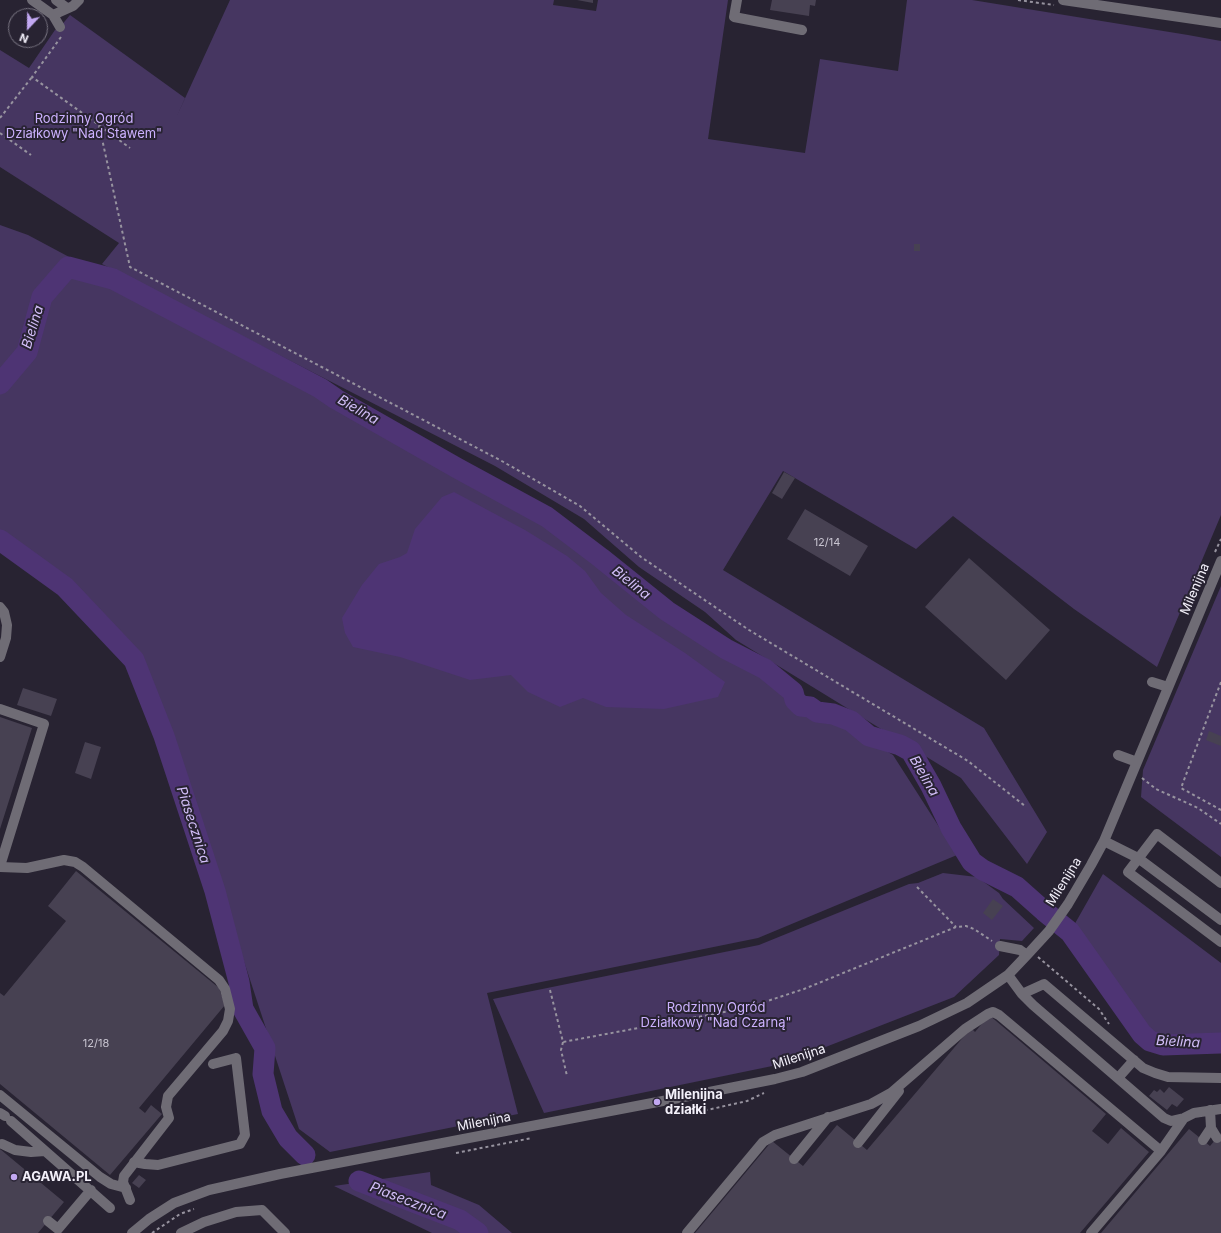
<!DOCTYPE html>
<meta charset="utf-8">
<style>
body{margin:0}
#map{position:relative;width:1221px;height:1233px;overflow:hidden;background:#282332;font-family:Inter,sans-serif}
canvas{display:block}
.north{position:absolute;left:8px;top:8px;width:40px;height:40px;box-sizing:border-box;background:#282332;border:1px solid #797582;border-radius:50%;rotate:202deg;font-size:11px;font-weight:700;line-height:16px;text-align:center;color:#f3f0fa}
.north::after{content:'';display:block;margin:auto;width:14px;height:18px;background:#c2a8f2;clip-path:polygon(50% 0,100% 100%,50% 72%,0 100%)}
</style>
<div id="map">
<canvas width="1221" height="1233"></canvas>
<div class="north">N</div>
</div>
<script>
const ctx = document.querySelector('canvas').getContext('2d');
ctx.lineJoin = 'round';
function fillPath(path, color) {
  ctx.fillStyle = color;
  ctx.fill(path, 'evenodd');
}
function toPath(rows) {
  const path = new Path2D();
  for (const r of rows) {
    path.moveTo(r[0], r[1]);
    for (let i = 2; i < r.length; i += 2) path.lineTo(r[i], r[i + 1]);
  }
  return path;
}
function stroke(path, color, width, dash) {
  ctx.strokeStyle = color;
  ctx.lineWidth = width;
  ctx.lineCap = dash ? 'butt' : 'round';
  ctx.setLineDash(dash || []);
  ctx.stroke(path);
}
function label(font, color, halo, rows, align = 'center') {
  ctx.font = font + ' Inter,sans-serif';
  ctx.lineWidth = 4;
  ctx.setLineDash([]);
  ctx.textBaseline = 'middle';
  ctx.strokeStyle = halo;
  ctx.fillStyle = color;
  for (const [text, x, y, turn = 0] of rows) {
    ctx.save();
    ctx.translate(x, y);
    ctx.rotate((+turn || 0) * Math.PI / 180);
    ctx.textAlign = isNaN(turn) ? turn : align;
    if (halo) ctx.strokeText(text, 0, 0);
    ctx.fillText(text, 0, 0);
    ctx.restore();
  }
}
fillPath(toPath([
 [230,0,554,0,553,5,596,11,598,0,728,0,708,139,805,153,820,59,898,71,907,0,972,0,1188,35,1221,41,1221,515,1157,667,1074,609,953,516,916,549,783,471,723,570,984,728,1047,832,1027,864,961,778,736,640,705,612,639,567,584,519,495,466,102,264,119,243,0,167,0,50,29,68,55,30,60,27,70,15,185,98,176,118],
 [0,225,28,235,318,390,544,521,665,615,893,755,957,855,758,938,487,993,518,1114,330,1152,299,1129,175,751,137,659,67,586,0,538],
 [1221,586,1221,857,1141,797,1143,770],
 [943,873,977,877,999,893,1003,899,1034,928,1022,941,1000,939,999,955,954,997,782,1064,544,1113,493,999,759,945,909,884,918,883],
 [1103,874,1221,963,1221,1039,1164,1040,1152,1037,1145,1030,1073,927],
 [430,1172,431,1185,479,1205,512,1233,432,1233,334,1186]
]), '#463661');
fillPath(toPath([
 [454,492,525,530,567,556,585,571,601,593,626,615,685,653,725,682,718,697,664,709,606,707,583,698,560,707,528,692,511,675,470,680,400,657,353,647,345,633,342,618,362,585,379,564,400,557,407,553,415,529,442,497]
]), '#4e3474');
stroke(toPath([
 [0,384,27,352,42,297,68,267,113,279,320,388,336,399,457,468,547,517,601,558,667,611,726,649,765,669,793,692,795,700,801,706,810,707,817,712,833,714,851,721,869,736,900,745,911,751,931,786,951,828,972,862,983,870,1017,887,1044,911,1070,932,1142,1034,1150,1041,1163,1045,1221,1043],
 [0,540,65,587,134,660,164,736,215,891,239,982,243,1009,265,1048,263,1074,272,1111,288,1138,305,1155],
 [359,1181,460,1220,478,1233]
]), '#4e3474', 21);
fillPath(toPath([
 [577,0,593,0,593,3],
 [772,0,816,0,815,6,810,5,809,16,770,10],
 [914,244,920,244,920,251,914,251],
 [784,472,795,478,782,499,772,493],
 [805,509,868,546,850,576,787,539],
 [969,558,1050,630,1006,680,925,607],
 [23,688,57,699,51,716,17,705],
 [0,717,32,728,0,829],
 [1209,731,1221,736,1221,746,1206,740],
 [85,742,101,747,91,779,75,773],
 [76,871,219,988,225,1005,139,1108,145,1113,151,1105,162,1114,110,1175,0,1084,0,993,4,996,66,921,48,906],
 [993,899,1003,906,992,920,983,913],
 [989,1015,1106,1114,1092,1131,1108,1144,1121,1128,1149,1152,1080,1233,695,1233,772,1141,803,1166,837,1125,867,1150,971,1028,975,1032],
 [1169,1087,1184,1099,1177,1107,1172,1104,1167,1110,1149,1096,1154,1090,1157,1092,1160,1089,1164,1093],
 [1189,1129,1210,1146,1221,1133,1221,1233,1101,1233],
 [0,1149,64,1202,38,1233,0,1233],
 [139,1175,146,1180,139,1188,132,1183]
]), '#474152');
stroke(toPath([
 [1018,0,1054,5],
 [61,37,32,77,99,125,130,267,500,460,580,506,641,557,749,630,968,761,1025,806],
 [0,118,32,77],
 [100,126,130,148],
 [0,133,31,155],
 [1215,552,1221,539],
 [1221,682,1181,788,1221,810],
 [1142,778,1156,789,1198,808,1221,824],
 [917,887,956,927],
 [1038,957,1099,1009,1109,1024],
 [550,990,563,1042,746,1008,804,989,956,927,966,926,974,929,992,941],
 [563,1042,561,1050,567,1076],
 [693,1107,707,1110,747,1101,764,1093],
 [456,1153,532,1138],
 [152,1233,180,1214,194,1209]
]), '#97939f', 2, [3, 3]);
stroke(toPath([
 [32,0,53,15,60,27],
 [56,0,67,8],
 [737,0,734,17,802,30],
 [1063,0,1221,23],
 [53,15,73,6,79,0],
 [0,607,4,612,7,625,6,638,0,657],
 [1152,682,1168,687],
 [0,709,44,724,0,866],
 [1118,755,1137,762],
 [1104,841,1138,858,1221,920],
 [0,867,27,868,64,860,75,862,83,867,219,980,225,989,230,1009,228,1021,223,1031,168,1096,166,1107,169,1118,124,1176,123,1182,130,1200],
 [1221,883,1157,834,1128,872,1221,942],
 [1000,946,1020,950,1027,955],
 [1008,975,1022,994,1033,1005,1164,1118,1171,1121,1184,1118,1194,1113,1221,1109],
 [1022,994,1044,984,1143,1068,1155,1073,1168,1077,1221,1078],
 [1118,1078,1134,1060],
 [0,1095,100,1177,111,1184,126,1188],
 [0,1113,5,1116],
 [11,1121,110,1208],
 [1211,1128,1217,1138],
 [1203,1140,1211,1128,1210,1110],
 [858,1143,899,1091],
 [2,1144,15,1150,31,1152,45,1151],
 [1161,1151,1184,1118],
 [794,1159,828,1117],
 [134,1162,145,1164,158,1165,240,1144,245,1135,236,1058,213,1064],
 [48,1221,58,1229,91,1190],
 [132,1233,149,1219,174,1203,209,1190,280,1174,689,1096,775,1079,802,1072,919,1026,967,1003,1008,975,1027,955,1049,931,1068,904,1091,865,1104,841,1221,561],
 [181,1233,204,1222,236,1212,262,1210,285,1233],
 [687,1233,763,1142,775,1135,871,1104,891,1093,965,1029,988,1014,993,1012,999,1015,1161,1151,1091,1233]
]), '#6f6c75', 10);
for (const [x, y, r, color] of [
 [657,1102,4,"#c2a8f2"],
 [14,1177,4,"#c2a8f2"]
]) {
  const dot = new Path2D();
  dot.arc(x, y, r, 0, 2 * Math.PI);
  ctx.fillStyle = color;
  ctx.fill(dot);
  stroke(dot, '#282332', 1.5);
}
label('11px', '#c8c4d0', null, [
 ["12/14",827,543],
 ["12/18",96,1044]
]);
label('13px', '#ccb1fe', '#282332', [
 ["Rodzinny Ogród",84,119],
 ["Działkowy \"Nad Stawem\"",84,134],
 ["Rodzinny Ogród",716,1008],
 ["Działkowy \"Nad Czarną\"",716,1023]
]);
label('13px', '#f3f0fa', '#282332', [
 ["Milenijna",1195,589,-67],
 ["Milenijna",1064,882,-58],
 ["Milenijna",799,1057,-18],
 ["Milenijna",484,1122,-11]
]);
label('bold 13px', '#f3f0fa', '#282332', [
 ["Milenijna",665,1095],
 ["działki",665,1110],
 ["AGAWA.PL",22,1177]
], 'left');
label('italic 14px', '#d2bef8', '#282332', [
 ["Bielina",33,327,-73],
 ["Bielina",358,410,30],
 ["Bielina",631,583,38],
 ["Bielina",924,776,60],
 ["Piasecznica",193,825,72],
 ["Bielina",1178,1042,3],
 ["Piasecznica",408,1201,21]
]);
</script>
